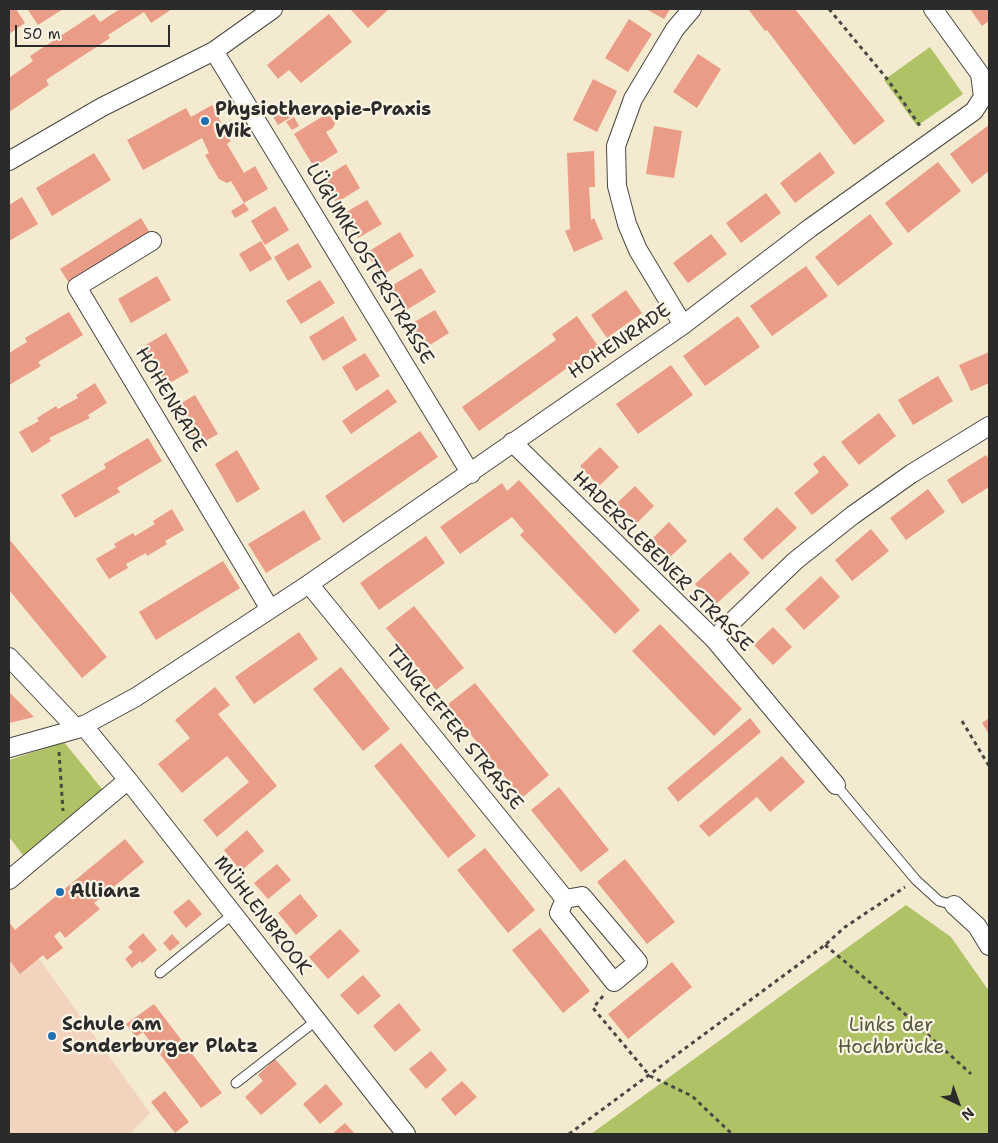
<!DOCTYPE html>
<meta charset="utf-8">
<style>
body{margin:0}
#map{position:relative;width:998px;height:1143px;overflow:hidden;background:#f3ead0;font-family:"Shantell Sans",sans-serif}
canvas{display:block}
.frame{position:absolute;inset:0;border:10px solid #2b2b2b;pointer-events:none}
.north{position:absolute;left:933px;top:1078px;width:50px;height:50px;-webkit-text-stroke:4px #fcf5e5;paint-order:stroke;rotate:138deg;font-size:14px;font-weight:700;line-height:20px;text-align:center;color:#2b2b2b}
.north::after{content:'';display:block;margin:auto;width:18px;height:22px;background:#2b2b2b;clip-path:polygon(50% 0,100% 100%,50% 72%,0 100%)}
.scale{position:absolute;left:15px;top:25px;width:155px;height:22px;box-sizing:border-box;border:2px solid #2b2b2b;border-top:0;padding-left:6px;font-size:15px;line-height:18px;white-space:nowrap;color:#2b2b2b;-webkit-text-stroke:4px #fcf5e5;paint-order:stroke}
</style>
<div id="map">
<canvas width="998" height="1143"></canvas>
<div class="frame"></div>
<div class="north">N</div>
<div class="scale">50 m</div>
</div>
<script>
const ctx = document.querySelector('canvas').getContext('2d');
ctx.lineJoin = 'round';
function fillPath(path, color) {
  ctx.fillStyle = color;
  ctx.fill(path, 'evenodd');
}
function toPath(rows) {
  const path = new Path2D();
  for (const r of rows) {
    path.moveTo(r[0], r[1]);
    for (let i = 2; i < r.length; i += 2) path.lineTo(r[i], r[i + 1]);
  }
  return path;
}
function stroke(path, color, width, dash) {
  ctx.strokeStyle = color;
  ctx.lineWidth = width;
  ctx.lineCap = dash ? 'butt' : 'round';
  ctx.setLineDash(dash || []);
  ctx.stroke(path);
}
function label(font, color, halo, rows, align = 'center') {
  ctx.font = font + ' "Shantell Sans",sans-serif';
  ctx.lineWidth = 4.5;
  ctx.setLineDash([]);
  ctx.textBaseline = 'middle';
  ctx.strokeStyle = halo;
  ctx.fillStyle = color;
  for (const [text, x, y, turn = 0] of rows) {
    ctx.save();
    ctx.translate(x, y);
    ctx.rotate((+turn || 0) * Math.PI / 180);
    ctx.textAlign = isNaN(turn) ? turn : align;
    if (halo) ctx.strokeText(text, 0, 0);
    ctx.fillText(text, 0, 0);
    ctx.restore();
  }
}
fillPath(toPath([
 [9,922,39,959,150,1113,130,1134,9,1134]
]), '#f2d4be');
fillPath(toPath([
 [930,47,963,94,917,126,884,80],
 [64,742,106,794,26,859,9,837,9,760],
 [906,905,951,937,989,991,989,1134,591,1134]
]), '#afc366');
fillPath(toPath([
 [13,9,16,9,25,23,9,34,9,11],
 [30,9,63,9,38,25,28,10],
 [120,9,172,9,151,23,144,12,108,35,110,38,46,80,49,85,9,112,9,78,33,61,30,56,94,14,100,22],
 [350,9,389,9,368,28],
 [646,9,670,9,664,19],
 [748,9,795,9,885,121,854,145,767,30,765,31],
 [970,9,989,9,989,21,982,26],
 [329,14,352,42,301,83,289,70,278,79,267,65],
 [629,19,652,34,628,72,605,58],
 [698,54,721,69,697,108,673,92],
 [593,79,617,91,597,132,573,120],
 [281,102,291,117,278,125,269,110],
 [212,105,231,141,227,144,244,173,255,166,268,189,244,203,231,181,227,183,219,179,205,155,209,153,202,138,143,170,127,140,186,108,191,117],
 [328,113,335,123,333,128,326,132,338,152,314,167,294,134],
 [294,117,299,126,292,130,286,122],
 [989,125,989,171,972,184,950,154],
 [654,126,682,131,674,178,646,174],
 [594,151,595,187,589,187,591,220,594,218,603,239,574,252,565,231,570,229,567,153],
 [820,152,835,173,795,203,780,183],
 [94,153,111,180,52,216,36,188],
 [938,162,961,191,908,233,885,203],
 [346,164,360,188,336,203,322,179],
 [766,193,781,213,741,243,726,223],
 [22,197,38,224,9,241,9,205],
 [367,200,382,224,358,238,343,214],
 [244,203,249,210,235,218,231,211],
 [275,206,289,230,265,245,251,221],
 [870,214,893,244,838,286,815,257],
 [141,218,150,233,69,283,60,269],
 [400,232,414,256,381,276,366,253],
 [711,234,727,254,688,283,673,263],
 [261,241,272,259,250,272,239,254],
 [298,243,312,267,288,281,274,257],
 [806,266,828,296,772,336,750,306],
 [421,268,436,292,403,312,388,288],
 [157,276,171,300,131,323,118,299],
 [320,280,335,303,301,324,286,301],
 [626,290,642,313,607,338,591,315],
 [435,310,449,333,425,348,411,324],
 [69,312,83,335,38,362,41,366,9,385,9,353,27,342,25,338],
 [343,316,357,340,323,361,309,337],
 [577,316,598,346,479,431,462,407,556,340,552,334],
 [738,316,760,347,705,386,683,356],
 [166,333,189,372,166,385,144,346],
 [989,352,989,383,971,391,959,365],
 [365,353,380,376,356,391,342,367],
 [671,365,693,395,638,434,616,404],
 [938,376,953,401,913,425,898,400],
 [95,383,107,403,88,415,90,418,49,438,51,441,32,453,19,432,39,421,37,418,56,406,58,409,78,398,76,395],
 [388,389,397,402,351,434,342,421],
 [195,395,218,434,195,447,173,408],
 [879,413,896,436,859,465,841,442],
 [420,431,438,457,343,523,325,496],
 [148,438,162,461,117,488,120,492,75,518,61,495,106,468,104,464],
 [600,447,619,467,599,486,580,466],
 [237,450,260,489,237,503,215,464],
 [824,455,849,485,812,515,794,493,819,472,813,464],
 [986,455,989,460,989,487,962,504,947,480],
 [519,480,640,610,615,634,520,535,524,531,512,517,460,554,440,527,502,483,507,491],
 [635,486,654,506,636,524,617,503],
 [928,489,945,512,906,540,890,518],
 [777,507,797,528,762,560,743,539],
 [172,509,184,530,165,541,167,544,147,556,146,553,126,564,128,568,109,579,96,559,116,547,114,544,133,533,135,536,155,524,153,521],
 [304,510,321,539,266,573,248,544],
 [669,522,687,541,669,558,651,540],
 [871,529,889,551,852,581,835,560],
 [426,536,445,563,379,610,360,583],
 [9,539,107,657,82,678,9,590],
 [730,552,750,573,715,605,695,584],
 [223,561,240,588,156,640,139,612],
 [821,576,840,597,804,630,785,609],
 [414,606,464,668,436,690,386,628],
 [660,624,742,709,714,736,632,651],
 [773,627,792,647,773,665,754,645],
 [299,632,318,659,254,704,235,677],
 [341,667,390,729,363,751,313,689],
 [475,683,549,775,522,798,447,705],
 [215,687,230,705,218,714,277,786,217,837,203,820,249,782,227,756,182,793,158,764,190,738,175,720],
 [9,692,34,717,9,723],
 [750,718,761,732,678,802,667,788],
 [989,718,989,734,982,723],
 [401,743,476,836,448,858,374,766],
 [782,756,805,782,770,812,757,797,709,837,699,826],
 [559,787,609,850,581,872,531,810],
 [247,830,264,851,241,871,224,850],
 [125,839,144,862,94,903,100,909,65,938,60,931,54,936,63,948,47,960,43,955,20,974,11,962,9,964,9,922,15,930],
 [485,848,535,910,508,933,457,870],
 [625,859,675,922,647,944,597,882],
 [277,864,291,880,268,899,254,883],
 [300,894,318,916,296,935,278,913],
 [189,899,202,914,186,928,173,912],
 [540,928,590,991,563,1013,512,950],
 [340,929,360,951,328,979,309,957],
 [143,933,157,950,142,963,140,961,132,968,125,959,133,952,128,947],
 [172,934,180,943,170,951,163,943],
 [672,962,692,987,628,1039,608,1014],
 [363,975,381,996,358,1015,340,995],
 [399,1003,421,1030,395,1052,373,1026],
 [154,1004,222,1093,201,1108,143,1032,136,1037,126,1024],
 [431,1051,447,1070,426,1089,409,1069],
 [275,1059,297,1084,261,1115,245,1097,263,1081,258,1075],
 [462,1081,477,1097,455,1116,441,1099],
 [326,1084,343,1104,320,1124,303,1104],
 [165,1091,189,1122,175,1133,151,1102],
 [345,1123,355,1134,332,1134]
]), '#ea9c86');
const service = toPath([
 [836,785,916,880,939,901,954,905],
 [160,973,233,914],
 [236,1083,317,1020]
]);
const minor = toPath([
 [214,51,471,474],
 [9,161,102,107,214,51,273,9],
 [152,241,77,287,270,609],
 [683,325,638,250,627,224,617,186,616,146,633,99,675,29,692,9],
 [512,442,714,639,836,785],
 [309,584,565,899],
 [714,639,795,561,853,515,911,474,989,426],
 [9,657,77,729],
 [83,725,128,780,406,1134],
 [9,748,77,729,136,697,309,584,683,325,810,228,974,111,983,97,980,74,933,9],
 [9,880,128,780],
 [582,896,638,962,614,982,559,913,565,899,582,896],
 [954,905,977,926,989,946]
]);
stroke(service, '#494844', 11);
stroke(minor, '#494844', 20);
stroke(toPath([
 [829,9,888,80,920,126],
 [962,721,989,766],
 [59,752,63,811],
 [825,945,873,985,971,1074],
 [603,996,593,1008,650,1076,692,1096,732,1134],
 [569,1134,825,945,845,927,905,887]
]), '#494844', 3, [4, 4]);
stroke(service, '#fff', 9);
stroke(minor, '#fff', 18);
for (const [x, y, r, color] of [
 [205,121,5,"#1f6fb2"],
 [60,892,5,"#1f6fb2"],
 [52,1036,5,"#1f6fb2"]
]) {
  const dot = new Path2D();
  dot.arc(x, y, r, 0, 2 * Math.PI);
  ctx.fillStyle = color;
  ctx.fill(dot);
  stroke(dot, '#fcf5e5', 2);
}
label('bold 19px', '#2b2b2b', '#fcf5e5', [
 ["Physiotherapie-Praxis",215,110],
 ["Wik",215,132],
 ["Allianz",70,892],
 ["Schule am",62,1025],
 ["Sonderburger Platz",62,1047]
], 'left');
label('19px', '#2b2b2b', '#fcf5e5', [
 ["LÜGUMKLOSTERSTRASSE",369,264,59],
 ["HOHENRADE",620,342,-34],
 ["HOHENRADE",170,400,59],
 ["HADERSLEBENER STRASSE",662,562,45],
 ["TINGLEFFER STRASSE",454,728,51],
 ["MÜHLENBROOK",262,916,52]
]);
label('19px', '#53593d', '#fcf5e5', [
 ["Links der",891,1026],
 ["Hochbrücke",891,1048]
]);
</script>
